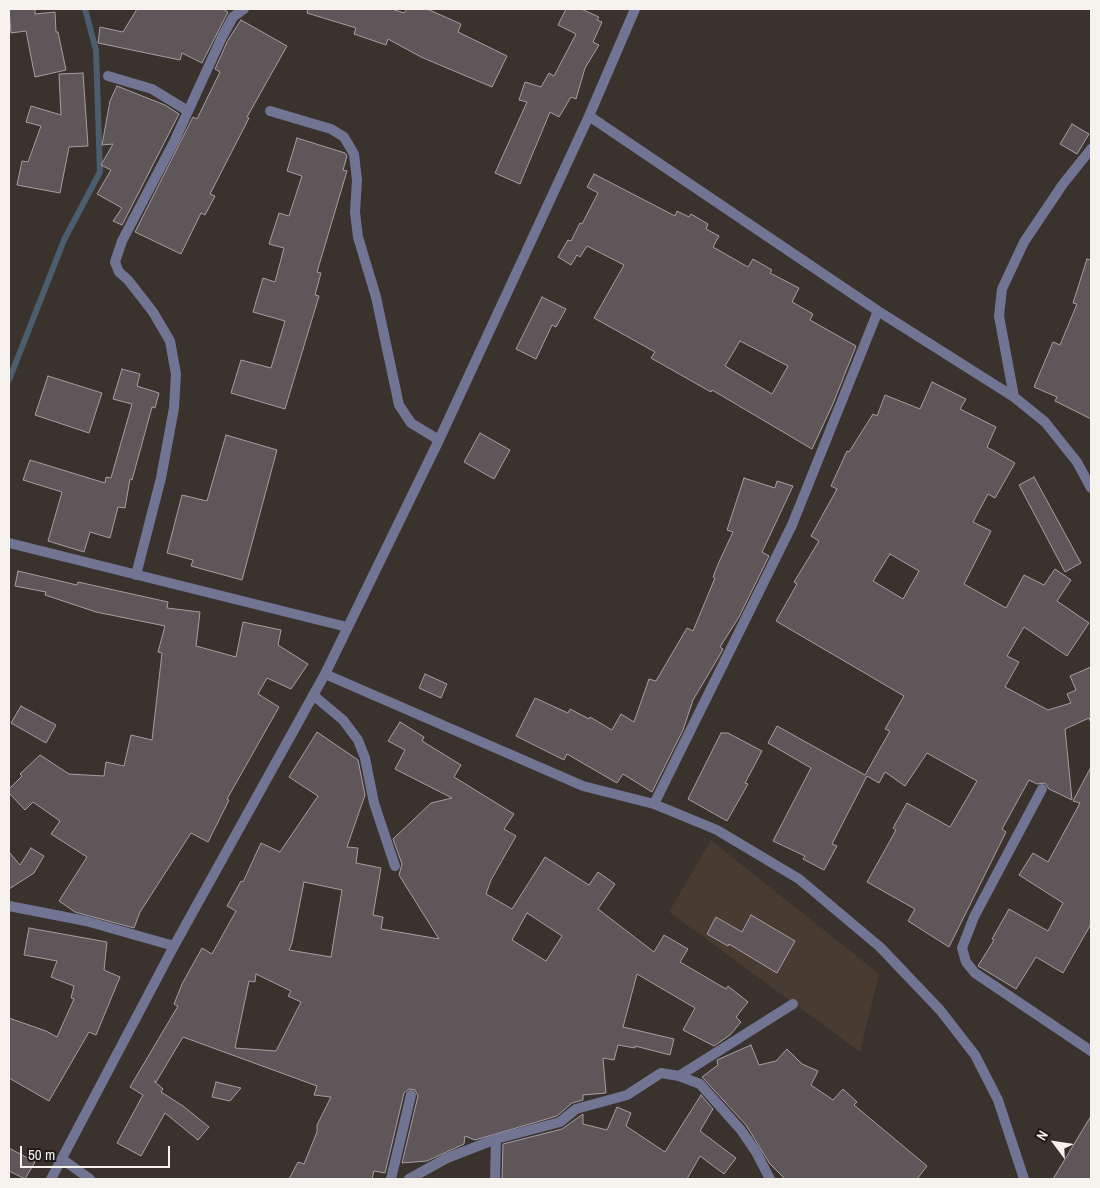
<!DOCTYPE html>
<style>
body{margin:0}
#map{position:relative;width:1100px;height:1188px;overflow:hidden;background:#39322d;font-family:"Archivo Narrow",sans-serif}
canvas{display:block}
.frame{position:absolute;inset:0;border:10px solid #f6f2ee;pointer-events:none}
.north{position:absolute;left:1030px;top:1118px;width:50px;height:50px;-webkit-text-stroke:4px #1e1b18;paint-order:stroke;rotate:301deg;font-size:14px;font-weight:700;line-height:20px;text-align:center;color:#f6f2ee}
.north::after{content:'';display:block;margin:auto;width:18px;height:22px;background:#f6f2ee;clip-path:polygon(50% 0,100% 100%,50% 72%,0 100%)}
.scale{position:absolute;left:20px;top:1146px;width:150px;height:22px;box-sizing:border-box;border:2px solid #f6f2ee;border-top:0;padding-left:6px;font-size:15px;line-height:18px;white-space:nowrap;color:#f6f2ee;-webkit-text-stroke:4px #1e1b18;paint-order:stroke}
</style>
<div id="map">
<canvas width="1100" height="1188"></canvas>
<div class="frame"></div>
<div class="north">N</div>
<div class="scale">50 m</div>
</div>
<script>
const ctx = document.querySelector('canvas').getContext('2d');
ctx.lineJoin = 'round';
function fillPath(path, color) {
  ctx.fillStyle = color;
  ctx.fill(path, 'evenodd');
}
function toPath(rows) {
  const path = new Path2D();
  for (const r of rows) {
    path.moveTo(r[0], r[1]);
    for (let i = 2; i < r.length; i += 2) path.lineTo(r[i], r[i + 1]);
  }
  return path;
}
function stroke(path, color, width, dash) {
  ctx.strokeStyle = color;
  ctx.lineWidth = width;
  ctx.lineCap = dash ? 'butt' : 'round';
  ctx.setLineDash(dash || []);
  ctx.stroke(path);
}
fillPath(toPath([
 [711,840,879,974,860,1052,669,912]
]), '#473b32');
stroke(toPath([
 [9,380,64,240,100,172,96,50,85,9]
]), '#4c5d6f', 6);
const building = toPath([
 [9,9,35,9,35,14,55,12,56,32,58,32,66,70,35,77,26,31,11,33,9,9],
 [137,9,222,9,228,12,202,63,182,53,180,60,98,43,100,27,123,32,137,9],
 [308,9,392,9,404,13,407,9,427,9,461,24,458,32,507,56,492,87,421,57,388,39,386,45,354,34,356,28,307,13,308,9],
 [566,9,581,9,599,17,597,20,602,22,593,42,599,45,585,68,576,99,571,97,559,117,550,112,520,184,495,173,527,102,519,100,525,82,541,87,549,73,554,76,576,34,558,25,566,9],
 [241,20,287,46,247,117,249,118,210,194,215,196,205,215,201,213,181,254,135,232,193,117,197,119,220,72,215,69,228,40,241,20],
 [83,73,88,146,69,147,60,193,17,185,22,161,28,162,41,126,26,122,31,106,61,115,59,74,83,73],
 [117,86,165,105,179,114,122,225,113,221,122,208,97,194,111,170,101,165,113,144,102,145,110,101,117,86],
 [1072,124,1089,134,1077,154,1060,144,1072,124],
 [297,138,345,153,347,156,343,170,347,171,317,272,321,273,315,295,319,296,285,409,231,393,241,360,271,368,285,321,253,312,263,278,275,282,284,248,269,244,279,213,289,216,302,176,287,171,297,138],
 [594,174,675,216,677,211,689,217,691,214,708,224,706,229,719,236,713,247,748,267,753,259,772,270,770,273,799,288,792,302,813,314,810,320,856,346,832,406,812,449,712,390,711,392,651,358,655,352,594,318,624,265,587,246,580,257,577,255,571,265,558,257,568,240,571,241,580,223,582,224,598,193,587,187,594,174],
 [740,341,788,366,772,394,725,366,740,341],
 [1087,259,1091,260,1091,419,1055,401,1057,397,1034,387,1053,342,1060,345,1077,304,1073,303,1087,259],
 [542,297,566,309,556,327,552,325,536,359,516,349,542,297],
 [122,369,140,374,137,386,159,393,155,408,152,407,132,480,130,479,125,508,118,507,110,538,90,532,84,552,48,541,62,492,23,480,30,460,105,483,106,477,111,478,132,404,113,399,122,369],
 [48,376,102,393,89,433,35,415,48,376],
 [932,382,966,399,960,409,996,427,987,447,1015,463,995,498,988,494,973,522,991,531,964,584,1006,608,1024,575,1044,585,1055,569,1071,580,1057,601,1089,623,1067,656,1024,627,1007,656,1019,662,1005,687,1048,710,1071,703,1067,694,1076,690,1070,676,1091,667,1091,723,1089,718,1065,729,1072,800,1049,789,1045,783,1037,784,1029,780,1002,829,1006,832,949,947,908,921,915,909,867,882,896,830,893,828,907,803,950,827,977,781,927,753,905,786,885,772,879,783,867,776,832,844,837,846,824,870,803,859,805,856,773,841,811,768,768,743,777,726,865,775,890,731,885,729,904,696,776,621,797,584,794,582,819,541,811,536,837,489,831,486,847,451,849,452,873,414,877,416,885,395,920,409,932,382],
 [890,554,919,571,903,599,873,581,890,554],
 [480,433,510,450,494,479,464,462,480,433],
 [226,435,277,450,242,580,191,566,193,560,167,553,182,495,207,501,226,435],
 [1034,477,1081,563,1065,572,1019,485,1034,477],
 [744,478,775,488,777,481,793,486,762,552,769,556,739,617,720,647,723,649,721,653,693,700,683,730,652,792,623,774,617,783,567,754,564,760,516,736,535,698,568,713,570,709,589,719,590,717,612,730,621,714,634,722,649,679,656,681,687,628,693,631,715,578,713,577,719,562,733,532,727,530,744,478],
 [18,571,77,585,78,582,168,602,167,608,200,612,196,646,236,657,243,622,281,630,278,645,308,664,291,689,267,678,258,694,279,707,227,799,229,800,208,842,191,833,140,912,134,928,75,912,59,901,87,857,51,834,60,821,33,802,25,810,9,793,9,789,22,776,20,774,40,755,69,774,104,776,106,762,124,766,131,735,152,740,162,653,158,652,165,626,96,612,45,595,46,592,15,586,18,571],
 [425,674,447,684,441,698,419,688,425,674],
 [21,706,56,725,46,743,11,723,21,706],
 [400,722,424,737,422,741,461,765,454,777,514,814,504,829,516,836,491,880,486,894,512,909,545,857,589,885,598,872,615,884,598,909,654,952,664,935,688,949,680,962,726,989,728,986,748,1002,736,1017,741,1022,730,1035,714,1046,683,1030,695,1008,637,974,623,1027,674,1039,670,1055,635,1046,635,1048,618,1045,614,1060,603,1058,606,1093,583,1095,583,1100,572,1103,557,1116,475,1140,465,1136,464,1144,427,1161,402,1163,418,1096,415,1090,409,1089,404,1093,385,1173,374,1171,372,1179,289,1179,298,1162,304,1164,317,1132,317,1125,331,1097,314,1095,317,1086,183,1037,156,1082,154,1081,163,1089,161,1092,183,1106,209,1127,198,1140,165,1113,141,1156,117,1143,143,1095,130,1087,178,1006,174,1004,182,984,202,948,212,954,236,911,227,906,241,881,243,882,261,843,280,852,318,796,289,777,317,732,358,760,365,795,347,847,358,848,356,863,381,868,373,915,383,917,381,929,439,939,399,875,402,864,393,839,431,803,452,798,395,769,405,750,388,741,400,722],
 [304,882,342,890,331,957,289,950,292,943,304,882],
 [527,913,562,936,546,961,512,940,527,913],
 [256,974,291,991,288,996,301,1002,276,1051,235,1048,249,981,255,982,256,974],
 [721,733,728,733,762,751,745,783,748,784,727,821,688,799,721,733],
 [1091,767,1091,924,1063,973,1036,957,1016,989,978,966,994,940,992,939,1009,909,1048,931,1063,903,1019,875,1033,853,1048,862,1080,803,1073,801,1091,767],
 [31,848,44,856,34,873,9,889,9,852,20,865,31,848],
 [751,915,795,941,777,973,729,944,728,946,707,934,716,917,742,932,751,915],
 [29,928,107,942,104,970,120,977,96,1035,89,1032,49,1101,9,1078,9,1018,46,1031,57,1037,74,999,71,998,74,986,51,977,57,961,24,955,29,928],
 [751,1045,759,1065,776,1061,787,1049,802,1064,818,1071,811,1085,833,1100,843,1089,857,1102,854,1105,927,1166,917,1179,785,1179,770,1164,746,1125,702,1077,718,1065,717,1060,751,1045],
 [216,1082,241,1088,230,1101,212,1097,216,1082],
 [701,1095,713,1109,700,1131,736,1158,724,1174,700,1156,687,1179,502,1179,503,1144,562,1129,583,1114,583,1124,607,1130,617,1107,631,1113,626,1126,665,1152,701,1095],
 [1091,1116,1091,1179,1053,1179,1091,1116],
 [9,1148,35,1162,25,1179,9,1171,9,1148]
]);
fillPath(building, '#5f565a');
stroke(building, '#a89ea2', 1);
stroke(toPath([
 [108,76,152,89,188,111],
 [270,111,331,129,344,137,354,154,357,180,355,212,358,237,376,297,399,405,411,423,439,440],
 [589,116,878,311,1014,397,1045,422,1077,462,1091,488],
 [1014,397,999,316,1002,289,1024,242,1063,184,1091,149],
 [9,543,347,627],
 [136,575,161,478,174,408,176,374,170,341,153,312,128,280,119,272,115,262,122,241,174,142,222,37,233,17,244,9],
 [325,674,583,786,654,804,717,830,799,879,880,947,940,1010,975,1055,998,1100,1024,1179],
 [313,695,343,720,358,740,365,758,374,803,395,866],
 [1042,789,974,917,962,948,966,962,975,973,1091,1051],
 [654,804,792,525,878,311],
 [9,906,86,921,174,946],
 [679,1076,793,1004],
 [62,1159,90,1179],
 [51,1179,174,946,325,674,439,440,589,116,635,9],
 [391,1179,411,1095],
 [409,1179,447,1158,496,1139,560,1122,576,1109,627,1095,661,1073,679,1076,700,1084,741,1130,756,1152,770,1179],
 [495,1179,496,1139]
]), '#717593', 10);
</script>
